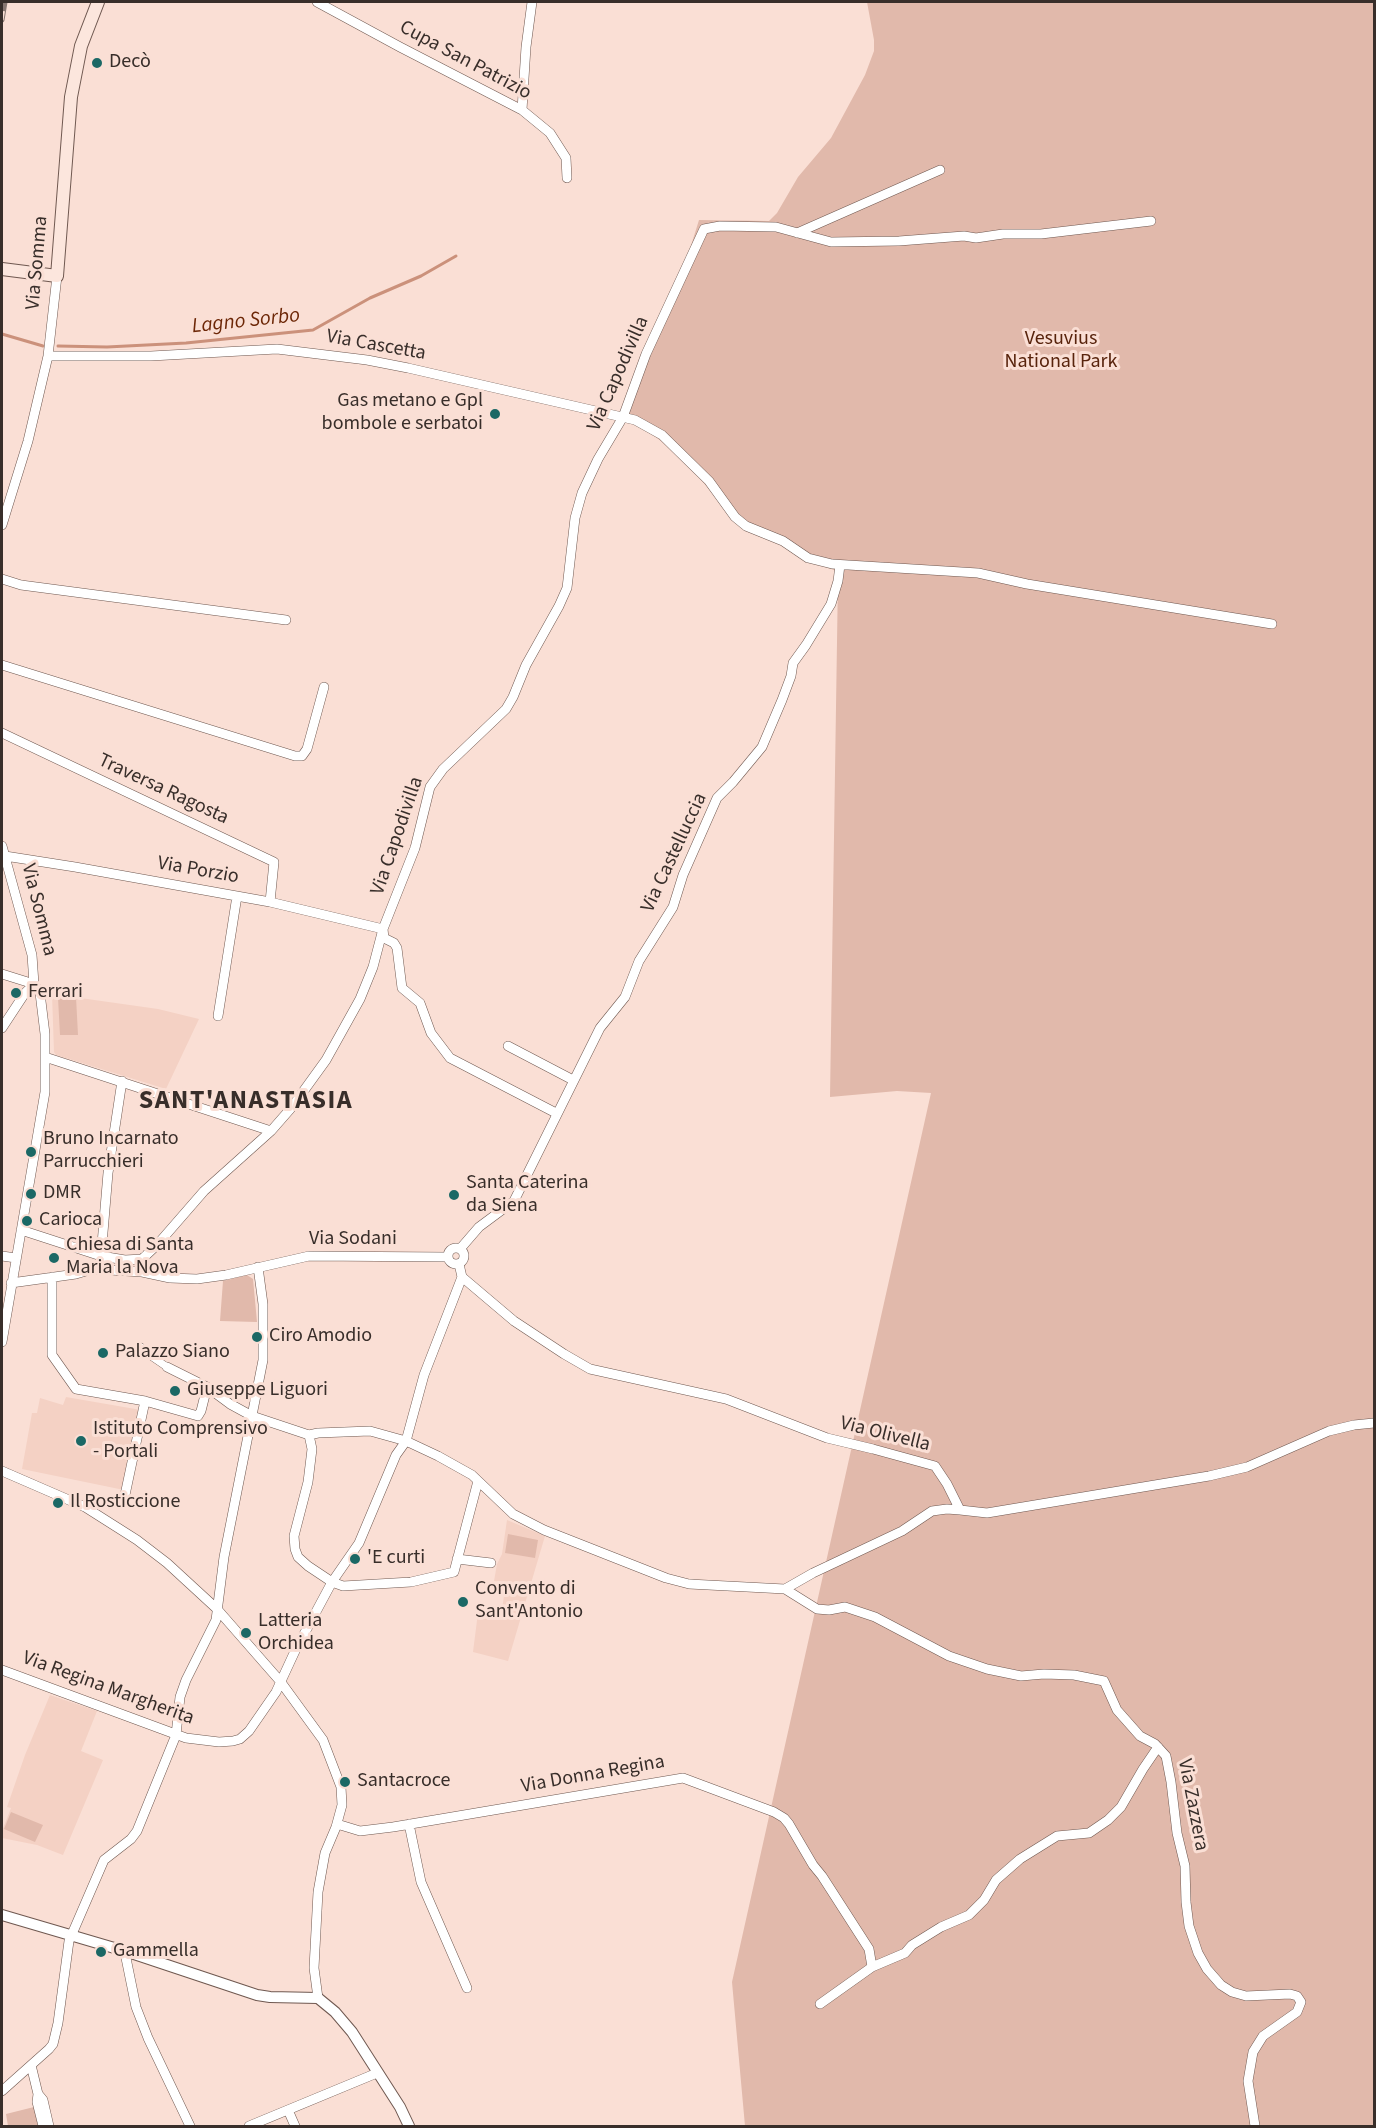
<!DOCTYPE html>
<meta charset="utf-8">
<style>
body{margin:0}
#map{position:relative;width:1376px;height:2128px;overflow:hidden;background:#fadfd5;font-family:"Source Sans 3",sans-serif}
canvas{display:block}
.frame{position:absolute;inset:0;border:3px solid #382e2a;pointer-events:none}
</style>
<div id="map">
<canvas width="1376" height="2128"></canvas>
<div class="frame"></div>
</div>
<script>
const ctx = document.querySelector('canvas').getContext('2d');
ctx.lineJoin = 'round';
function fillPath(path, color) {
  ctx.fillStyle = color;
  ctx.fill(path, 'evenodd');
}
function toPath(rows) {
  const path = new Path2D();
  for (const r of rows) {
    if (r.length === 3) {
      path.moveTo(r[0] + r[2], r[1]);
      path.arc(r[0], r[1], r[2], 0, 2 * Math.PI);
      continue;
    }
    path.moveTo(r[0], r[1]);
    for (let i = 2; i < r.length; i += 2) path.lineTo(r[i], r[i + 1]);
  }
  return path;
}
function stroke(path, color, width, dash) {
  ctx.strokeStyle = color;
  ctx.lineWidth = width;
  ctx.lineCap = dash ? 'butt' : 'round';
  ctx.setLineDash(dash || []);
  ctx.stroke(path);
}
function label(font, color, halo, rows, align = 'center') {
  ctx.font = font + ' "Source Sans 3",sans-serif';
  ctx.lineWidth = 6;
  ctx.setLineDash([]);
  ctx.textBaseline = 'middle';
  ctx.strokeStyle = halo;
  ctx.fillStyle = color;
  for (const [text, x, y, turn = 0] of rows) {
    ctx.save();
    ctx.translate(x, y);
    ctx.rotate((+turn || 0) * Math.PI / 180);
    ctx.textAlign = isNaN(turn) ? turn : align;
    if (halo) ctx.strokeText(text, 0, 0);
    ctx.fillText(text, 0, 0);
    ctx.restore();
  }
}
fillPath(toPath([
 [52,994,158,1009,199,1019,166,1089,56,1055,54,1052],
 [66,1397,141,1410,124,1490,22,1469,32,1413,37,1413,40,1398,63,1405],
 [507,1520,545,1536,508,1661,473,1652,479,1605,502,1609,506,1583,494,1581,497,1564,502,1554],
 [50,1695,97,1711,81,1751,103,1760,63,1855,37,1845,2,1838,2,1831,11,1808,7,1807,25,1755]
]), '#f4d1c4');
fillPath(toPath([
 [867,2,1374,2,1374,2126,745,2126,732,1982,931,1093,897,1091,830,1097,838,577,834,570,819,565,749,523,716,498,698,476,661,441,620,412,642,357,684,268,699,220,769,221,777,213,798,177,831,138,865,75,874,51,874,40],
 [76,997,78,1035,60,1035,58,998],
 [247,1275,253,1279,257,1322,220,1321,223,1281],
 [508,1534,538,1540,535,1558,505,1553],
 [11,1812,43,1825,35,1842,4,1829],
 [34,2107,38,2126,8,2126,6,2114]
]), '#e1b9ab');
stroke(toPath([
 [2,334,43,346],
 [58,346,107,347,186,343,313,330,370,298,421,276,456,256]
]), '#cb917b', 3);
const pedestrian = toPath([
 [141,1347,148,1354,167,1367]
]);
const minor = toPath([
 [317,2,400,47,522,110,550,133,566,158,567,178],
 [522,110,526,47,532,2],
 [797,233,940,170],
 [48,356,151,356,277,349,367,360,408,368,635,420,662,435,709,481,735,517,746,526,783,541,808,558,832,564,978,573,1027,584,1272,624],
 [2,525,28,441,48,356,57,276],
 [2,579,21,585,286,620],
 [2,665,295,756,302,756,307,749,324,687],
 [2,733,274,862,270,902],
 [2,846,32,955,34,984],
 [5,856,75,867,270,902,383,929,384,938,394,943,397,948,402,988,420,1003,431,1033,450,1058,556,1113],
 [2,974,34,984],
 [218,1016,237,896],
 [2,1028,25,993,34,984],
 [508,1046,573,1080],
 [45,1057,271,1131],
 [456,1256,8],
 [460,1249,479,1227,514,1201,600,1028,625,997,639,961,673,907,683,875,717,798,733,782,762,747,782,700,791,676,793,663,806,645,831,604,838,581,840,565],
 [2,1256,16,1258],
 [101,1256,108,1173,122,1081],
 [142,1259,157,1245,204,1191,271,1131,292,1107,326,1060,360,999,373,967,383,929,415,848,430,787,443,769,506,709,513,697,526,665,559,606,567,588,575,518,582,493,598,459,623,417,646,354,704,229,720,226,776,227,831,242,899,241,964,236,976,238,1003,234,1041,234,1151,221],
 [142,1272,170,1278,197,1279,226,1275,309,1256,447,1257],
 [52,1277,52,1355,76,1389,145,1401,198,1416,201,1411,207,1387],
 [462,1277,514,1321,564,1354,590,1369,726,1399,827,1438,873,1449,935,1466,947,1484,960,1510,987,1513,1209,1476,1247,1467,1329,1431,1354,1425,1374,1423],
 [11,1283,76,1274,93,1269,142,1272,142,1259,125,1260,101,1256,21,1230],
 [2,1342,45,1092,45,1034,40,993,34,984],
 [167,1367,207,1387,230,1404,252,1416,309,1435,318,1433,370,1431,406,1441,438,1456,472,1475,513,1514,544,1530,666,1578,689,1584,785,1589],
 [309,1435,312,1449,308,1482,294,1536,295,1549,298,1557,308,1566,332,1582,343,1586,411,1582,454,1572,478,1481],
 [2,1471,85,1507,137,1540,167,1563,217,1609,280,1681,323,1740,341,1787,342,1805,336,1827,325,1853,318,1892,314,1968,318,1998],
 [125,1495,145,1401],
 [457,1559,491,1563],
 [785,1589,817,1609,829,1610,845,1607,875,1617,949,1656,987,1669,1021,1676,1044,1674,1074,1675,1104,1681,1117,1710,1140,1736,1155,1744,1166,1756,1171,1782,1177,1833,1185,1866,1186,1902,1189,1926,1198,1953,1207,1969,1221,1985,1232,1992,1246,1996,1290,1994,1297,1996,1301,2002,1297,2012,1263,2036,1253,2052,1248,2081,1255,2126],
 [785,1589,813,1573,902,1531,932,1511,947,1509,960,1510],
 [2,1670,186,1738,219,1742,233,1741,240,1739,249,1731,276,1692,295,1651,332,1582,359,1543,396,1455,406,1441,424,1375,462,1277,459,1264],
 [337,1824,360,1831,393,1827,683,1778,774,1812,784,1818,789,1824,813,1865,822,1876,869,1949,872,1967],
 [409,1824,421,1882,467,1988],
 [128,1952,126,1958,136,2007,148,2038,190,2126],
 [820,2004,872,1967,905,1953,912,1945,941,1927,969,1915,984,1900,996,1880,1020,1859,1057,1836,1089,1833,1108,1820,1121,1807,1143,1769,1158,1747],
 [31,2065,38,2094,37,2102,43,2126],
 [2,2091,49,2049,53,2044,58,2023,69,1941,104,1860,131,1839,137,1831,176,1735,180,1697,186,1680,216,1620,224,1557,263,1360,263,1304,258,1267],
 [38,2094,43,2100,49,2126],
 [288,2110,295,2126],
 [249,2126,377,2073]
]);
const tertiary = toPath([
 [2,1915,128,1952,257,1995,270,1997,318,1998,335,2012,352,2032,400,2107,409,2126]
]);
const secondary = toPath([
 [2,269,57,276,71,97,81,46,98,2]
]);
stroke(pedestrian, '#6f5850', 8);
stroke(minor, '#6f5850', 10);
stroke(tertiary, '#6f5850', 12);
stroke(secondary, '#6f5850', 14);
stroke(pedestrian, '#fff', 7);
stroke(minor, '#fff', 9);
stroke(tertiary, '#fff', 10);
stroke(secondary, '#fce6dd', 12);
const rail = toPath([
 [2,20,5,2]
]);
stroke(rail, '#887771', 5);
stroke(rail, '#fadfd5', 3, [9]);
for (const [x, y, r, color] of [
 [97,63,6,"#1b6865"],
 [495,414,6,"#1b6865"],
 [16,993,6,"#1b6865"],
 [31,1152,6,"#1b6865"],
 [31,1194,6,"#1b6865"],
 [454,1195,6,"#1b6865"],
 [27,1221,6,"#1b6865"],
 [54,1258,6,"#1b6865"],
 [257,1337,6,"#1b6865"],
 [103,1353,6,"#1b6865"],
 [175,1391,6,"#1b6865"],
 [81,1441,6,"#1b6865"],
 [58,1503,6,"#1b6865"],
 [355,1559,6,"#1b6865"],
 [463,1602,6,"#1b6865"],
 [246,1633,6,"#1b6865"],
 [345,1782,6,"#1b6865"],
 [101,1952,6,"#1b6865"]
]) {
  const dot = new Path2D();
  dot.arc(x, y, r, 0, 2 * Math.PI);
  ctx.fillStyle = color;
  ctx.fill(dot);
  stroke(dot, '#fadfd5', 2);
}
label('20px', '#382e2a', '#fadfd5', [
 ["Cupa San Patrizio",465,61,28],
 ["Via Somma",38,263,-85],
 ["Via Cascetta",376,346,10],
 ["Via Capodivilla",619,374,-66],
 ["Traversa Ragosta",163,790,25],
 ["Via Capodivilla",398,836,-71],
 ["Via Castelluccia",675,853,-65],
 ["Via Porzio",198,871,10],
 ["Via Somma",38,910,76],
 ["Via Sodani",353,1240],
 ["Via Olivella",885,1435,14],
 ["Via Regina Margherita",108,1689,20],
 ["Via Donna Regina",593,1775,-10],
 ["Via Zazzera",1192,1805,79]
]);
label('20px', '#382e2a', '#fadfd5', [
 ["Decò",109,63],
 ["Gas metano e Gpl",483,402,"right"],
 ["bombole e serbatoi",483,425,"right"],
 ["Ferrari",28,993],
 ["Bruno Incarnato",43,1140],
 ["Parrucchieri",43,1163],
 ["Santa Caterina",466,1184],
 ["da Siena",466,1207],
 ["DMR",43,1194],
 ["Carioca",39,1221],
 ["Chiesa di Santa",66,1246],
 ["Maria la Nova",66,1269],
 ["Ciro Amodio",269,1337],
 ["Palazzo Siano",115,1353],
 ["Giuseppe Liguori",187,1391],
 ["Istituto Comprensivo",93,1430],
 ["- Portali",93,1453],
 ["Il Rosticcione",70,1503],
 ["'E curti",367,1559],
 ["Convento di",475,1590],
 ["Sant'Antonio",475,1613],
 ["Latteria",258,1622],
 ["Orchidea",258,1645],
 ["Santacroce",357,1782],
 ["Gammella",113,1952]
], 'left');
label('20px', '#58230c', '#fadfd5', [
 ["Vesuvius",1061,340],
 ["National Park",1061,363]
]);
label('italic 21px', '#6d2707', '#fadfd5', [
 ["Lagno Sorbo",246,322,-6]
]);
ctx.letterSpacing = '1.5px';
label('bold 26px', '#382e2a', '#fadfd5', [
 ["SANT'ANASTASIA",246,1102]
]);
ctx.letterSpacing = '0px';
</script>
